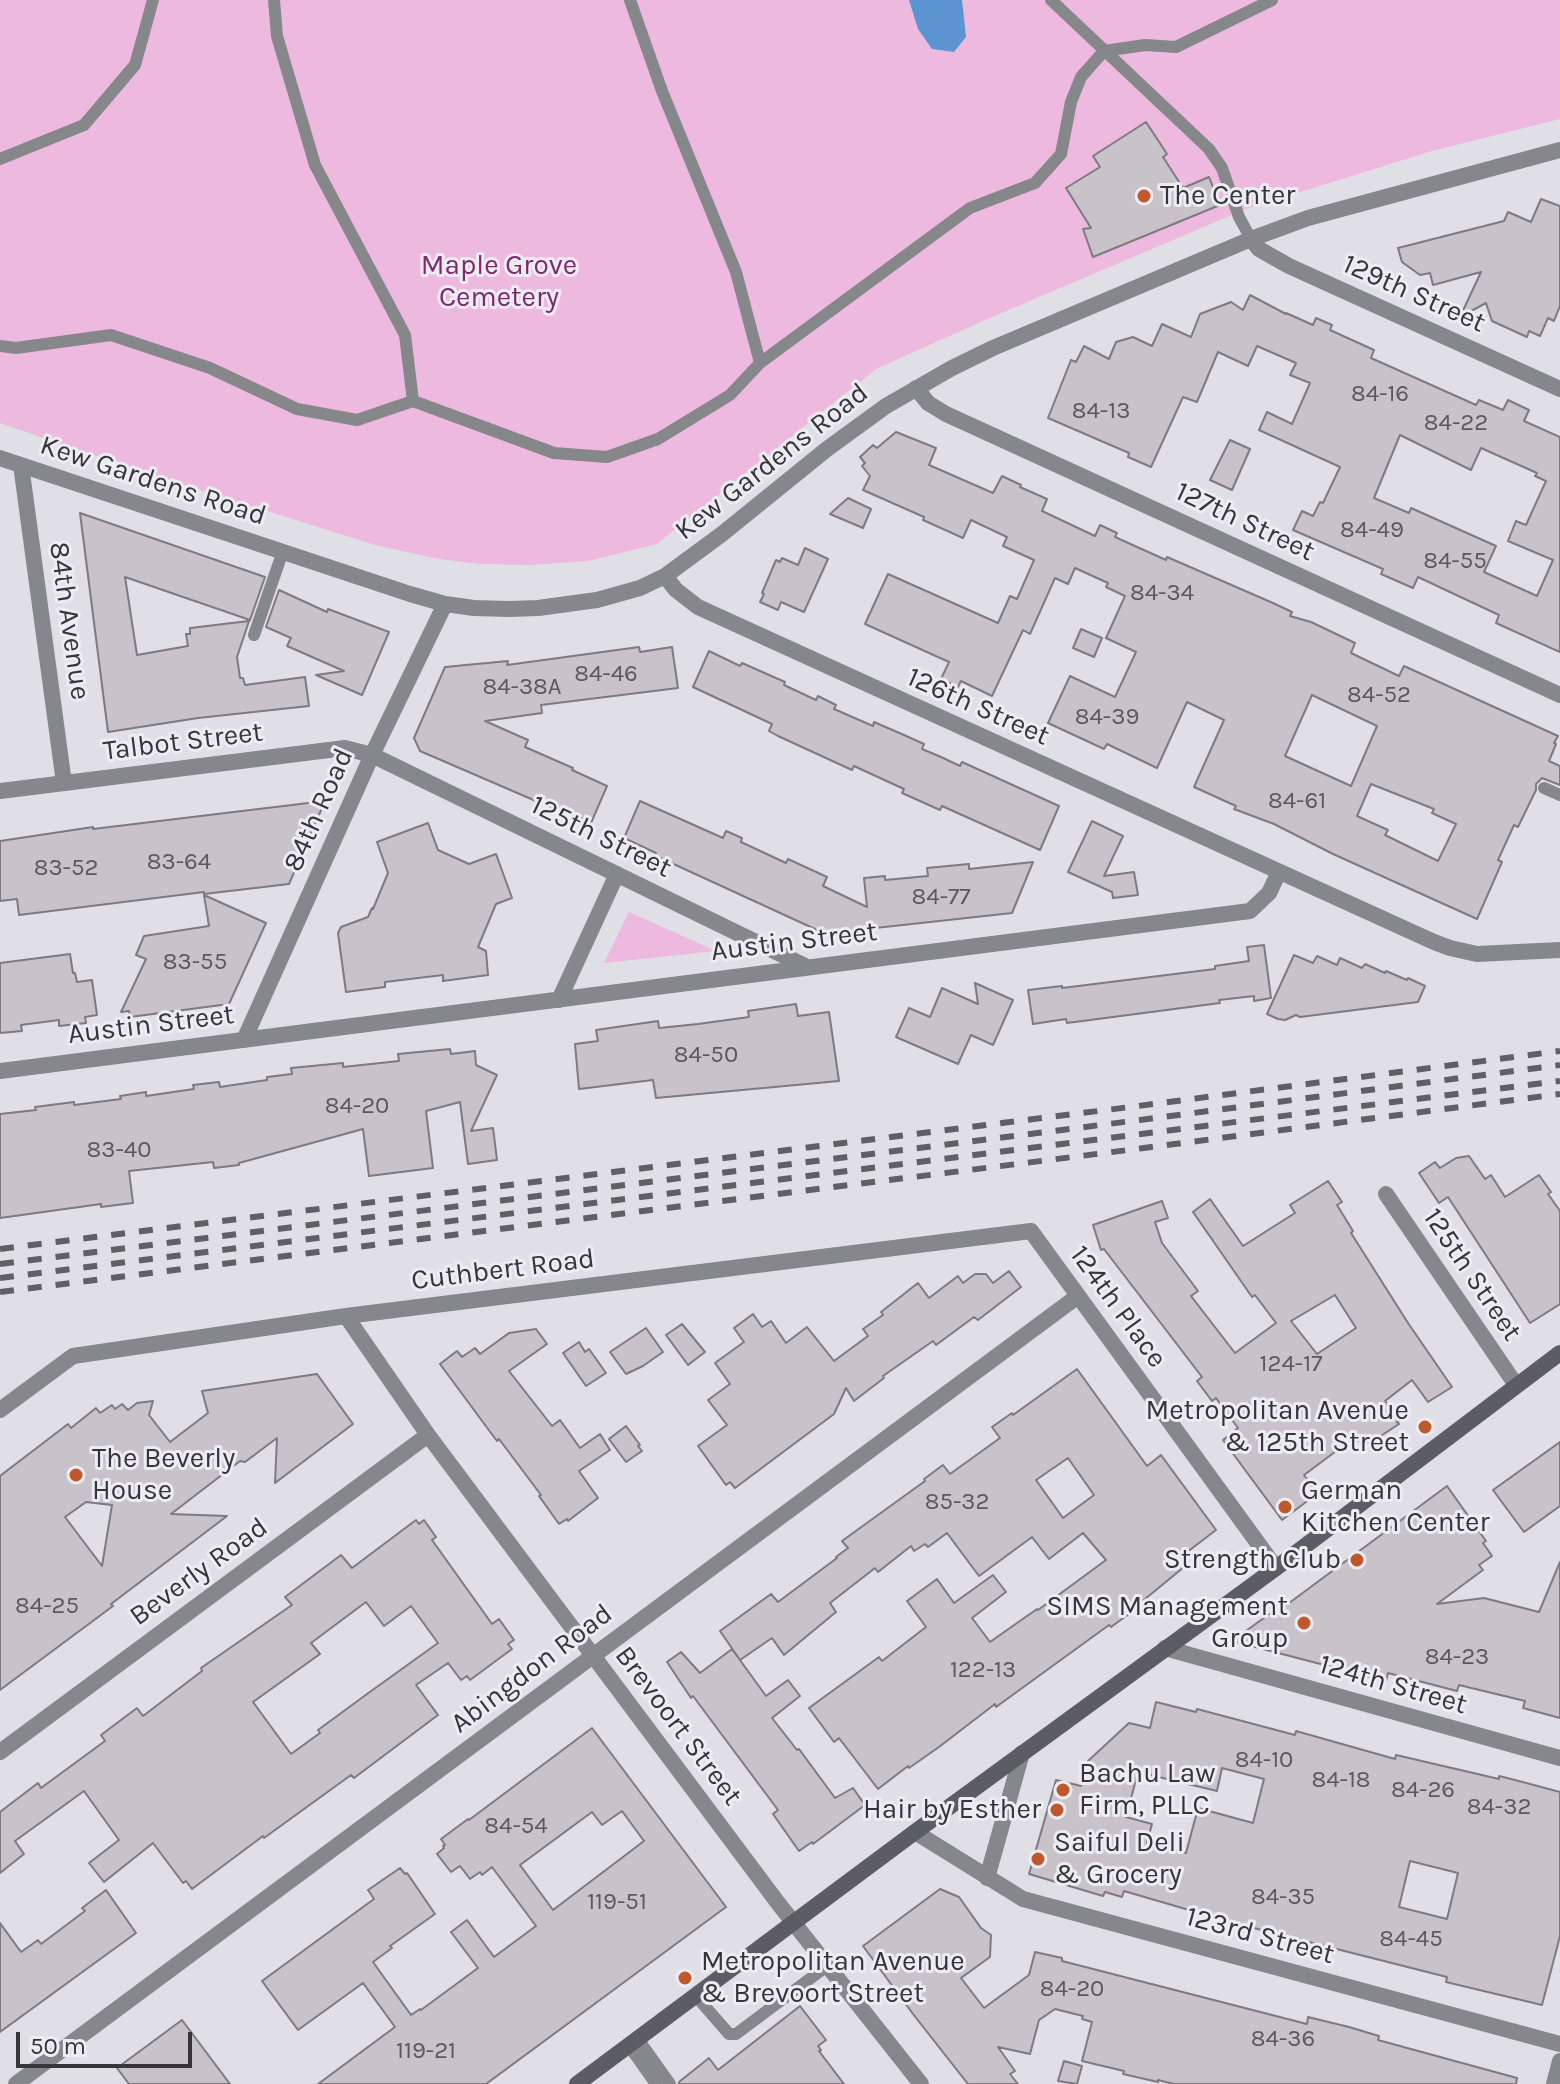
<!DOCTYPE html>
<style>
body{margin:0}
#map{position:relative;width:1560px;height:2084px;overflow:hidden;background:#e0dfe6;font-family:Karla,sans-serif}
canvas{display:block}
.scale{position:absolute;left:16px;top:2032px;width:176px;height:36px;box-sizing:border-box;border:4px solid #363639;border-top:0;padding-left:10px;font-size:24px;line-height:28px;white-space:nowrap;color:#363639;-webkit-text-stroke:6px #edecf3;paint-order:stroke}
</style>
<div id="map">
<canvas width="1560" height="2084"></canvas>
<div class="scale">50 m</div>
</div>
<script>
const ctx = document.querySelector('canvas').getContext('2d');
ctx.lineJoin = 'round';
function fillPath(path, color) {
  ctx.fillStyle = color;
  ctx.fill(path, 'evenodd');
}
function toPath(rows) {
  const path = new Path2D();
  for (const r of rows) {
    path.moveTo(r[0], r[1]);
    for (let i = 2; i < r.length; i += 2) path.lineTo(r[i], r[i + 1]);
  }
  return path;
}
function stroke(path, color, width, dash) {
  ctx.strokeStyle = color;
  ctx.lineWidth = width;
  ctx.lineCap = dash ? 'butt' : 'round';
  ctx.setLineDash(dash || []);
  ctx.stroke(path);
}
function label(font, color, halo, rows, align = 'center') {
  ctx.font = font + ' Karla,sans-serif';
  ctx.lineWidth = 6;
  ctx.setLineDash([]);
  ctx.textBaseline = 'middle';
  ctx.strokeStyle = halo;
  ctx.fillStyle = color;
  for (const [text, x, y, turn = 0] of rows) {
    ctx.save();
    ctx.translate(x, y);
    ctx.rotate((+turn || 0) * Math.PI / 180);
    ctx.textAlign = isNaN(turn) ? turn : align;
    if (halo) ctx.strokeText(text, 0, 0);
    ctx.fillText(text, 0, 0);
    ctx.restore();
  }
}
fillPath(toPath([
 [0,0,1560,0,1560,119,1432,151,1246,209,992,317,876,369,657,544,588,561,531,565,481,564,439,559,375,545,140,471,0,423],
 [629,912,716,951,604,963]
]), '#eeb9de');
fillPath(toPath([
 [909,0,962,0,966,37,954,52,932,49,918,29]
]), '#5a94d1');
const building = toPath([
 [1146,122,1167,154,1163,157,1183,188,1209,177,1220,205,1093,257,1083,229,1091,228,1066,188,1100,167,1093,156,1146,122],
 [1541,199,1560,206,1560,306,1554,321,1548,318,1540,336,1529,331,1527,337,1492,321,1486,303,1460,317,1481,272,1433,285,1430,273,1420,275,1402,262,1398,248,1504,221,1508,212,1531,222,1541,199],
 [1250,295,1286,314,1286,313,1313,325,1316,318,1332,325,1330,330,1374,350,1371,358,1476,405,1479,400,1503,410,1508,400,1529,410,1524,421,1560,437,1560,652,1496,623,1499,615,1452,593,1418,577,1413,588,1381,574,1383,569,1293,530,1302,511,1313,516,1320,502,1323,503,1340,467,1259,430,1267,412,1292,424,1310,383,1290,375,1296,363,1257,346,1248,366,1218,352,1197,402,1183,397,1151,467,1128,457,1129,453,1048,418,1071,360,1076,362,1084,346,1109,359,1116,342,1133,337,1152,346,1162,324,1191,337,1200,314,1231,302,1243,310,1250,295],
 [1400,435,1471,470,1481,448,1537,473,1535,476,1546,481,1526,525,1516,521,1508,541,1553,560,1537,596,1484,572,1496,546,1411,508,1409,513,1374,498,1400,435],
 [896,432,936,448,929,465,993,493,1002,476,1021,485,1020,487,1047,499,1042,511,1095,536,1100,525,1117,533,1115,537,1166,560,1167,557,1273,603,1292,612,1290,616,1311,622,1355,643,1351,653,1399,676,1404,666,1558,736,1554,743,1556,744,1549,761,1560,766,1560,785,1542,778,1536,784,1536,790,1518,827,1514,825,1498,860,1502,862,1477,919,1333,854,1274,824,1234,809,1236,806,1194,787,1224,720,1187,702,1157,768,1107,744,1104,749,1048,723,1070,676,1115,697,1136,652,1106,638,1125,596,1106,587,1108,583,1075,568,1068,584,1055,578,1030,634,1023,630,992,696,961,681,958,687,941,679,949,662,865,624,888,574,998,623,1010,596,1017,599,1034,560,1003,546,1007,537,971,520,963,538,923,520,924,517,863,490,870,476,862,466,865,463,860,457,873,445,877,448,896,432],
 [1312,695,1377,726,1351,786,1285,756,1312,695],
 [1371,784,1434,809,1432,813,1456,824,1438,861,1385,835,1388,830,1357,816,1371,784],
 [1230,440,1250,449,1232,490,1210,480,1230,440],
 [848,498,871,509,863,528,830,514,848,498],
 [80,513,265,577,250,620,125,577,137,655,188,646,186,634,190,634,190,628,249,621,237,657,240,678,243,678,245,685,305,677,309,706,198,718,108,732,80,513],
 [805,548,828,559,804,612,781,602,778,610,760,602,764,594,762,593,776,560,780,562,782,558,798,565,805,548],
 [279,590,327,612,328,609,389,632,362,695,316,675,344,671,287,646,291,638,266,627,279,590],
 [1081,629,1102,638,1094,657,1073,648,1081,629],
 [639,647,640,652,672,647,678,688,541,705,542,713,485,721,528,740,525,747,573,768,572,770,607,786,591,823,560,809,559,811,420,751,414,738,445,667,508,661,507,665,639,647],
 [709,651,740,666,742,663,785,682,784,685,816,700,818,696,836,705,834,709,873,726,874,722,904,735,924,744,922,749,941,757,960,766,962,762,1059,806,1040,850,942,806,940,810,902,793,904,789,854,766,852,770,778,736,769,731,772,724,693,687,709,651],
 [325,801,289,884,204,894,204,892,19,915,17,899,0,901,0,841,93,827,93,829,325,801],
 [640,801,723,838,726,831,742,838,741,842,786,863,788,859,827,877,823,886,867,907,864,878,885,876,885,880,928,876,927,868,969,864,969,869,1033,862,1012,913,839,932,839,934,828,935,654,855,656,853,624,838,640,801],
 [1092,821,1123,836,1104,876,1134,872,1138,895,1113,898,1112,892,1068,872,1092,821],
 [428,823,438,850,469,864,496,854,512,898,496,904,478,947,486,951,488,975,443,981,443,975,385,982,385,987,346,992,338,933,341,927,368,917,372,908,373,909,388,873,377,842,428,823],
 [204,895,266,923,229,1004,130,1017,129,1011,121,1012,146,959,136,955,144,936,209,926,204,895],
 [1264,945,1271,998,1254,1001,1254,996,1219,1000,1220,1003,1067,1023,1066,1019,1033,1024,1028,990,1062,986,1062,988,1215,969,1215,966,1249,961,1247,947,1264,945],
 [70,954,73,973,75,973,77,982,92,980,97,1015,85,1017,86,1023,59,1026,59,1020,21,1025,22,1031,0,1033,0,963,70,954],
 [1294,955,1313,963,1317,956,1337,965,1340,958,1362,968,1365,964,1385,973,1386,971,1407,980,1408,978,1425,986,1418,1002,1300,1017,1296,1015,1285,1020,1278,1019,1267,1014,1294,955],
 [975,983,1013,1000,993,1045,971,1035,958,1064,896,1037,909,1008,930,1017,942,988,978,1004,975,983],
 [796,1004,798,1016,829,1012,839,1081,656,1098,653,1080,579,1089,575,1044,598,1041,596,1030,658,1021,659,1028,698,1024,749,1017,748,1011,796,1004],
 [450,1049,451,1054,475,1051,476,1065,497,1075,471,1131,493,1128,497,1160,468,1164,460,1102,426,1111,433,1168,369,1176,363,1129,239,1163,239,1165,214,1168,213,1162,129,1171,133,1203,101,1207,101,1204,0,1218,0,1114,36,1110,35,1107,74,1102,74,1105,121,1099,120,1096,146,1092,146,1096,194,1089,193,1085,219,1082,220,1087,267,1080,267,1077,292,1074,291,1068,343,1063,343,1067,399,1061,398,1054,450,1049],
 [1469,1156,1485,1179,1491,1175,1505,1197,1539,1175,1551,1192,1548,1194,1560,1211,1560,1304,1530,1323,1448,1197,1439,1203,1419,1173,1435,1162,1440,1168,1456,1158,1469,1156],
 [1328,1181,1342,1202,1337,1205,1353,1231,1351,1233,1408,1323,1452,1387,1428,1402,1412,1380,1385,1401,1399,1421,1397,1422,1399,1424,1370,1443,1351,1440,1304,1475,1318,1493,1282,1520,1223,1440,1238,1428,1216,1398,1212,1401,1197,1381,1202,1377,1104,1249,1101,1250,1093,1225,1162,1201,1168,1218,1155,1222,1162,1243,1198,1291,1191,1296,1235,1353,1276,1323,1255,1295,1252,1297,1193,1212,1210,1199,1243,1246,1295,1213,1290,1205,1328,1181],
 [1335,1295,1356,1328,1317,1354,1291,1321,1335,1295],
 [1009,1271,1021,1287,978,1320,974,1317,936,1345,933,1341,883,1376,884,1378,854,1401,846,1388,834,1414,735,1488,730,1482,726,1485,698,1446,727,1425,708,1400,730,1384,715,1363,744,1342,734,1328,753,1314,762,1327,771,1321,786,1343,807,1327,834,1361,868,1336,863,1329,883,1315,881,1312,918,1283,929,1298,958,1276,963,1283,975,1274,986,1274,993,1283,1009,1271],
 [682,1324,705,1352,688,1365,666,1335,682,1324],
 [646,1328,663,1352,643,1366,626,1374,610,1352,646,1328],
 [536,1329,547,1344,509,1371,552,1426,560,1420,580,1448,600,1434,610,1450,579,1471,598,1498,568,1521,567,1519,559,1524,539,1496,541,1495,499,1439,497,1441,488,1429,440,1364,457,1351,462,1357,475,1348,480,1354,509,1333,536,1329],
 [579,1342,585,1352,589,1349,606,1373,586,1386,563,1353,579,1342],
 [1077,1369,1147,1466,1161,1455,1216,1530,1178,1559,1184,1567,1128,1613,1129,1614,1111,1627,1109,1625,996,1707,995,1704,939,1747,909,1768,908,1766,878,1789,839,1738,834,1742,809,1708,879,1657,882,1661,926,1627,907,1601,937,1579,954,1603,993,1575,1006,1592,972,1618,990,1642,1037,1609,1038,1610,1106,1560,1083,1533,1049,1559,1032,1537,979,1576,947,1533,928,1547,925,1544,914,1551,911,1546,878,1572,875,1568,830,1603,836,1612,784,1655,772,1638,740,1660,720,1631,771,1594,778,1602,837,1558,836,1557,848,1548,842,1541,925,1481,924,1479,943,1465,950,1474,1000,1438,992,1427,1012,1413,1013,1415,1077,1369],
 [1068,1458,1094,1495,1063,1518,1036,1480,1068,1458],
 [317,1374,353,1424,275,1483,277,1438,245,1462,240,1461,171,1514,227,1516,111,1604,113,1606,0,1690,0,1476,68,1424,71,1428,96,1408,100,1413,112,1405,115,1409,122,1404,128,1410,137,1403,153,1401,149,1415,170,1442,208,1413,202,1391,317,1374],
 [86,1502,112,1505,102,1566,65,1517,86,1502],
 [626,1426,640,1445,638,1446,642,1451,626,1462,609,1439,626,1426],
 [1560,1442,1560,1506,1524,1532,1493,1490,1560,1442],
 [1447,1486,1486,1541,1483,1543,1492,1556,1479,1565,1483,1570,1437,1604,1484,1598,1539,1612,1560,1562,1560,1718,1523,1708,1525,1701,1459,1685,1457,1691,1388,1673,1386,1681,1232,1641,1279,1607,1281,1609,1447,1486],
 [416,1520,419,1524,424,1520,436,1537,432,1540,492,1624,499,1619,514,1640,508,1644,512,1649,470,1680,467,1676,461,1680,448,1663,416,1685,438,1715,354,1778,351,1775,264,1838,263,1836,192,1889,186,1881,183,1883,153,1843,104,1882,89,1863,119,1840,84,1791,15,1841,24,1854,0,1873,0,1812,38,1783,41,1788,105,1741,101,1735,137,1708,143,1716,202,1671,201,1668,292,1605,285,1597,341,1555,352,1568,416,1520],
 [366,1602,384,1626,411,1606,438,1643,367,1694,318,1730,320,1733,291,1754,253,1702,320,1654,311,1643,366,1602],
 [732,1649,766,1696,788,1680,800,1696,772,1718,797,1750,799,1749,835,1798,853,1788,865,1805,813,1844,812,1842,799,1851,773,1814,778,1810,693,1696,691,1698,667,1662,681,1652,700,1673,732,1649],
 [1156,1702,1196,1712,1197,1709,1295,1735,1296,1731,1395,1759,1396,1755,1499,1779,1499,1776,1519,1781,1560,1792,1560,1936,1542,2005,1446,1982,1447,1977,1230,1922,1124,1891,1122,1897,1105,1892,1103,1896,1029,1874,1056,1780,1081,1786,1088,1761,1129,1723,1150,1728,1156,1702],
 [1222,1768,1264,1779,1253,1823,1198,1808,1186,1853,1147,1843,1152,1824,1126,1817,1138,1772,1217,1791,1222,1768],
 [1410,1861,1458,1873,1447,1919,1399,1907,1410,1861],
 [592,1728,726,1907,486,2084,318,2084,395,2027,363,1983,298,2030,262,1981,374,1899,368,1890,400,1868,405,1874,407,1873,435,1914,390,1946,392,1948,373,1962,411,2015,420,2009,421,2010,478,1968,451,1932,467,1920,494,1957,536,1926,492,1867,482,1875,480,1872,470,1879,460,1866,451,1872,437,1854,444,1848,443,1846,445,1845,441,1839,468,1819,469,1820,592,1728],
 [622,1811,644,1841,553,1910,520,1865,592,1812,602,1825,622,1811],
 [940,1889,959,1897,981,1928,991,1935,990,1957,961,1978,984,2008,1029,1975,1035,1952,1062,1958,1062,1961,1307,2024,1308,2017,1349,2027,1379,2036,1378,2040,1517,2078,1516,2084,1174,2084,1158,2080,1158,2082,1123,2074,1124,2071,1082,2061,1092,2022,1082,2019,1083,2016,1055,2009,1039,2020,1030,2054,998,2047,1015,2071,1010,2074,1018,2084,968,2084,913,2014,863,1946,940,1889],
 [106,1890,136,1933,0,2032,0,1923,21,1952,38,1940,41,1944,85,1911,82,1908,106,1890],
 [800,2006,826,2040,818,2046,821,2050,819,2051,844,2084,679,2084,679,2082,709,2058,718,2070,800,2006],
 [182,2020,230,2084,129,2084,117,2068,182,2020],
 [1064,2061,1082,2066,1077,2084,1058,2081,1064,2061]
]);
fillPath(building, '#c7c3c9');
stroke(building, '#7e7a7f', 2);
stroke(toPath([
 [274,0,277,36,315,165,405,335,413,401],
 [630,0,662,91,736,272,760,363,970,208,1035,183,1061,154,1071,102,1081,77,1104,51,1145,45,1176,47,1272,0],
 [1051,0,1209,149,1222,168,1239,217,1251,239],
 [0,159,84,125,135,65,153,0],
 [0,346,16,348,111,335,210,368,297,409,357,420,413,401,554,453,607,457,658,439,730,395,760,363],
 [254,635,283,551],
 [1544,788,1560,795],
 [696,1996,729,2034,736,2034,827,1966],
 [638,2039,670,2084],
 [629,2046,656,2084]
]), '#86878a', 12);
stroke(toPath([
 [1251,239,1259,249,1289,266,1560,389],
 [916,388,928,403,946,414,1560,695],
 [0,458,410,594,445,604,474,608,510,609,538,608,597,600,640,588,665,576,722,534,827,449,886,406,952,368,993,348,1251,239,1308,218,1560,150],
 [21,465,64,783],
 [665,576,676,590,698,607,1434,942,1450,948,1477,954,1560,950],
 [0,791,345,748,372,755,805,966],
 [559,1000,617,874],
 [244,1040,372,755,445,604],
 [0,1071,1250,911,1269,893,1279,872],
 [1386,1194,1516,1385],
 [346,1316,428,1435,778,1903,921,2084],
 [0,1410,73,1356,346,1316,1031,1231,1276,1568],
 [1165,1648,1560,1758],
 [0,1752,428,1435],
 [915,1832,1023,1899,1560,2044],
 [987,1878,1022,1753],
 [16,2084,1078,1296],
 [1554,2084,1560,2061]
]), '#86878a', 16);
stroke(toPath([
 [577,2084,915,1832,1276,1568,1560,1353]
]), '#5c5d62', 16);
stroke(toPath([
 [0,1249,1138,1106,1560,1051],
 [0,1264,1140,1120,1560,1065],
 [0,1278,1560,1081],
 [0,1292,1144,1148,1560,1094]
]), '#606064', 6, [14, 14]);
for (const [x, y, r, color] of [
 [1144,196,8,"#bf582d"],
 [1425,1427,8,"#bf582d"],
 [76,1475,8,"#bf582d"],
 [1285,1507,8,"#bf582d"],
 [1357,1560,8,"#bf582d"],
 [1304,1623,8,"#bf582d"],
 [1063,1790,8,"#bf582d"],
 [1057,1810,8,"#bf582d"],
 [1038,1859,8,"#bf582d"],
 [685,1978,8,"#bf582d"]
]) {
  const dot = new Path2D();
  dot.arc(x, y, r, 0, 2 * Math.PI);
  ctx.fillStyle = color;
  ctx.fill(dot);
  stroke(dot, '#edecf3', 3);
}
label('24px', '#5a595d', null, [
 ["84-16",1380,394],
 ["84-13",1101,411],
 ["84-22",1456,423],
 ["84-49",1372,530],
 ["84-55",1455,561],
 ["84-34",1162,593],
 ["84-46",606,674],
 ["84-38A",522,687],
 ["84-52",1379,695],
 ["84-39",1107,717],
 ["84-61",1297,801],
 ["83-64",179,862],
 ["83-52",66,868],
 ["84-77",941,897],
 ["83-55",195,962],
 ["84-50",706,1055],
 ["84-20",357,1106],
 ["83-40",119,1150],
 ["124-17",1291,1364],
 ["85-32",957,1502],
 ["84-25",47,1606],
 ["84-23",1457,1657],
 ["122-13",983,1670],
 ["84-10",1264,1760],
 ["84-18",1341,1780],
 ["84-26",1423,1790],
 ["84-32",1499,1807],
 ["84-54",516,1826],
 ["84-35",1283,1897],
 ["119-51",617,1902],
 ["84-45",1411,1939],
 ["84-20",1072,1989],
 ["84-36",1283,2039],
 ["119-21",426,2051]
]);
label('28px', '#363639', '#edecf3', [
 ["The Center",1160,196],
 ["Metropolitan Avenue",1409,1411,"right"],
 ["& 125th Street",1409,1443,"right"],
 ["The Beverly",92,1459],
 ["House",92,1491],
 ["German",1301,1491],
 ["Kitchen Center",1301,1523],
 ["Strength Club",1341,1560,"right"],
 ["SIMS Management",1288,1607,"right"],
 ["Group",1288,1639,"right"],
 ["Bachu Law",1079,1774],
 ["Firm, PLLC",1079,1806],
 ["Hair by Esther",1041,1810,"right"],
 ["Saiful Deli",1054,1843],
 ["& Grocery",1054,1875],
 ["Metropolitan Avenue",701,1962],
 ["& Brevoort Street",701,1994]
], 'left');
label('28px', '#7d296b', '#edecf3', [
 ["Maple Grove",499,266],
 ["Cemetery",499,298]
]);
label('28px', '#363639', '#edecf3', [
 ["129th Street",1414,294,24],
 ["Kew Gardens Road",772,462,-38],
 ["Kew Gardens Road",153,481,18],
 ["127th Street",1245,522,25],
 ["84th Avenue",69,621,82],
 ["126th Street",978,707,24],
 ["Talbot Street",183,742,-7],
 ["84th Road",319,810,-66],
 ["125th Street",601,837,26],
 ["Austin Street",794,942,-7],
 ["Austin Street",151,1025,-7],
 ["Cuthbert Road",503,1270,-7],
 ["125th Street",1472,1275,56],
 ["124th Place",1118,1307,54],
 ["Beverly Road",199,1572,-36],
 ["Abingdon Road",532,1669,-37],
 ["124th Street",1393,1685,16],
 ["Brevoort Street",678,1726,53],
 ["123rd Street",1260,1936,15]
]);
</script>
